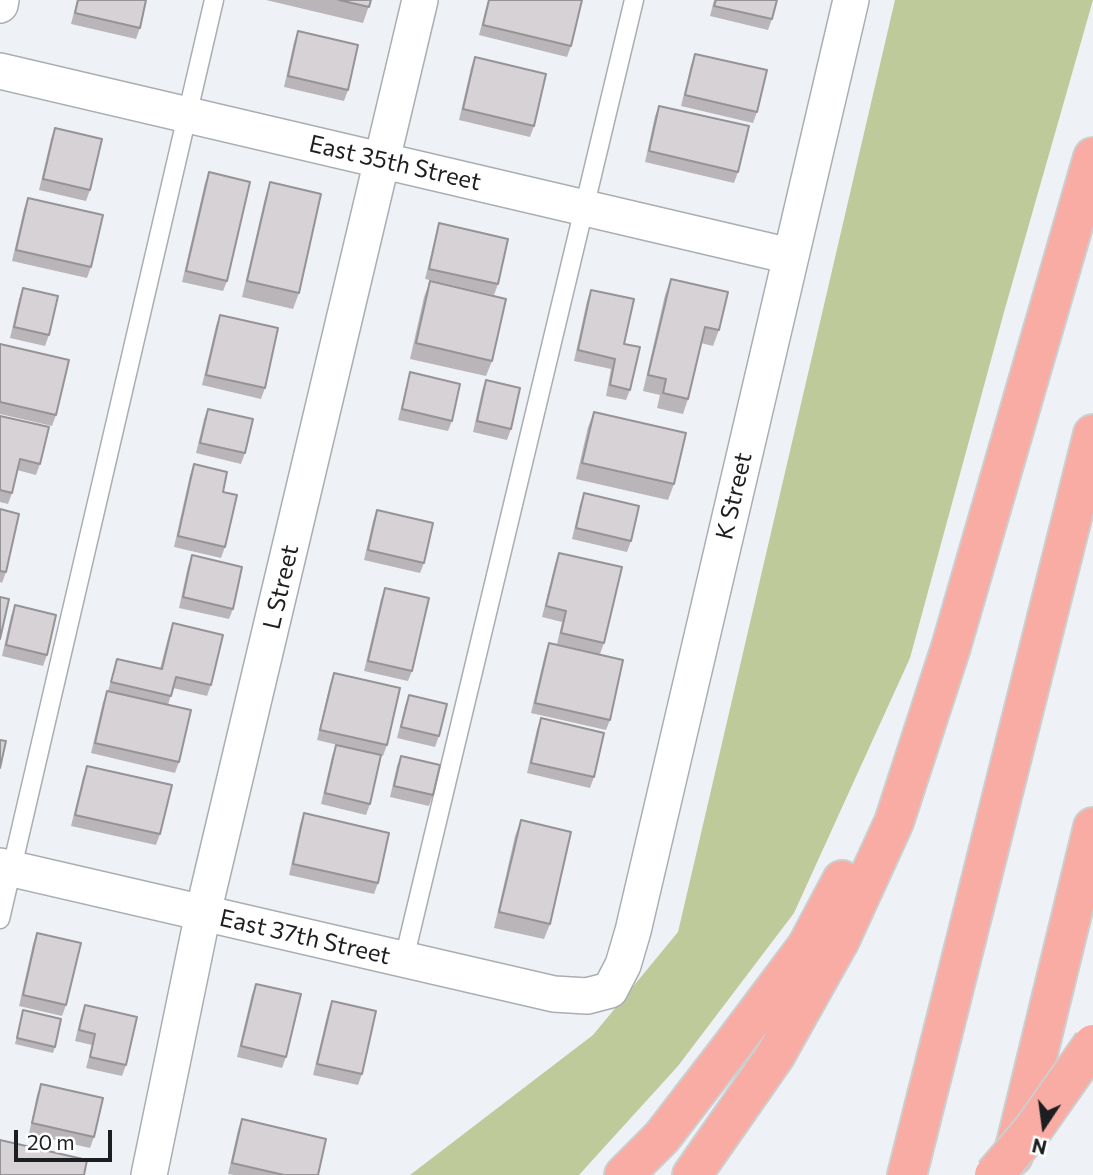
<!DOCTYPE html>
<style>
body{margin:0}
#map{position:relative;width:1093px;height:1175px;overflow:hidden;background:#eef2f7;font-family:Commissioner,sans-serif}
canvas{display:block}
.north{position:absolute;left:1009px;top:1091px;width:70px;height:70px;-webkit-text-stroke:5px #fff;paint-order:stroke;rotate:193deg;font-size:19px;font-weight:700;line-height:28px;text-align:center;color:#1d1e20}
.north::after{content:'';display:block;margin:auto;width:24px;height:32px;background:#1d1e20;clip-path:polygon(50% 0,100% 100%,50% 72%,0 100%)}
.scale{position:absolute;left:14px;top:1130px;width:98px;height:32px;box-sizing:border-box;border:4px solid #1d1e20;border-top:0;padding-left:9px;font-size:21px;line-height:24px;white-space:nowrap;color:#1d1e20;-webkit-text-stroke:5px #fff;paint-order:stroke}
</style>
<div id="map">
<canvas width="1093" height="1175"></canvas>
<div class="north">N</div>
<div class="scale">20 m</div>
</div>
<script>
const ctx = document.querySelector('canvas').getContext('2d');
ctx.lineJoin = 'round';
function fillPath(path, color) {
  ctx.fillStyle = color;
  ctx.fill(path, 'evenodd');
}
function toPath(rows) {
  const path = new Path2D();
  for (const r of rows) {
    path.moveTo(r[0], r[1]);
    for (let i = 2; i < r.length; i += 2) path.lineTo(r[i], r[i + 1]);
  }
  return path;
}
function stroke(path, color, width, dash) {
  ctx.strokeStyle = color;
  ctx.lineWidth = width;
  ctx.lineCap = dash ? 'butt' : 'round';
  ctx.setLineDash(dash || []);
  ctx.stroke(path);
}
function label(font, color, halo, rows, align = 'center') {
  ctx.font = font + ' Commissioner,sans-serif';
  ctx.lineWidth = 5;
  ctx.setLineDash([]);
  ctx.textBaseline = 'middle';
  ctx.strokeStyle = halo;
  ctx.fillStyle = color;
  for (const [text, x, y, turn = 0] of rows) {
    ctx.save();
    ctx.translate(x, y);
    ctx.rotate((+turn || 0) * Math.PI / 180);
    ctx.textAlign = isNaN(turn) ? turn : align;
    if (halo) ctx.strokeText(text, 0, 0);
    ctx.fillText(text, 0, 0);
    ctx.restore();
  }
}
fillPath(toPath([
 [895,0,1093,0,1004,312,910,658,794,913,678,1066,579,1175,410,1175,593,1035,678,932]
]), '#beca9a');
const lane = toPath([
 [0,919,214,0],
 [404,959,634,0]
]);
const street = toPath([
 [0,5,1,0],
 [0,71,790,256],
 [0,866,554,994,587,996,610,990,623,965,633,931,851,0],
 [149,1175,203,913,420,0]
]);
const highway = toPath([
 [1013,1156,1093,827],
 [624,1175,662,1137,732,1046,807,946,842,880],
 [692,1175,775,1056,840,940,894,822,951,647,1093,157],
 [907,1175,1093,434]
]);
stroke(lane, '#aaaeb2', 21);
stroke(street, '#aaaeb2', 38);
stroke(highway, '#cdcece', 42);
stroke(lane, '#fff', 18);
stroke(street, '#fff', 35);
stroke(highway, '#f9aca4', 38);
const highwayBridge = toPath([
 [994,1175,1034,1128,1093,1044]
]);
stroke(highwayBridge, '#cdcece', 42, []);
stroke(highwayBridge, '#f9aca4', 38);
fillPath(toPath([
 [77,0,146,0,140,28,136,39,71,24],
 [266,0,371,0,363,23],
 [488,0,582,0,571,46,567,57,479,35],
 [714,0,777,0,772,19,768,30,710,16],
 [298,31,348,90,344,101,284,87,294,42],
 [695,54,757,112,753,123,681,106,691,65],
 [475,57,534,126,530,137,459,120,471,68],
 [659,106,738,172,734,183,645,162,655,116],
 [55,128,90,190,86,201,39,190,51,139],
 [209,172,227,281,223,291,182,282,205,183],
 [270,182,299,293,293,309,242,297,265,198],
 [28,198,91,267,87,278,12,261,24,209],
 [439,223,498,284,494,295,425,279,436,234],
 [671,279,719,330,713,346,701,343,688,399,683,414,657,408,660,395,643,391,665,295],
 [430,281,492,361,486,376,410,359,424,297],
 [23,288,49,335,45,346,10,338,19,299],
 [591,290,624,344,630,390,626,400,606,396,611,369,574,361,587,301],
 [220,315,265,388,261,399,202,385,216,326],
 [0,344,56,415,52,426,0,414],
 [410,372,452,421,448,431,398,420,407,383],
 [486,380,511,429,507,440,473,432,482,391],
 [208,409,245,453,241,464,196,453,204,419],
 [594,412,674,484,668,500,576,479,588,427],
 [0,416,40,464,36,475,17,470,12,493,8,504,0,502],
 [194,464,225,547,221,558,174,547,190,475],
 [584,493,631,541,627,552,572,539,580,504],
 [0,509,6,572,2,583,0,582],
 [377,510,424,563,420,573,364,560,373,521],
 [559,553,604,643,600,654,557,644,562,622,542,617,555,564],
 [192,555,233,609,229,619,179,608,188,566],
 [385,588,412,671,408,681,364,671,381,599],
 [15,605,47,655,43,666,2,656,11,616],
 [173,623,211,685,207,696,173,688,168,705,179,762,175,773,91,753,103,702,108,691,117,659,160,669,169,634],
 [549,643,610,720,606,730,531,713,545,654],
 [334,673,387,745,383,756,317,740,330,684],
 [409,695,439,736,435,747,397,738,405,706],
 [541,718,594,777,590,788,527,773,537,729],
 [336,745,370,804,366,815,321,804,332,756],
 [401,756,433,795,429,806,390,797,397,766],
 [87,766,160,834,156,845,71,826,83,777],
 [304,813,378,883,374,894,289,875,300,824],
 [521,820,550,924,544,939,494,928,515,836],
 [37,933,66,1005,62,1016,19,1006,33,944],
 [256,984,286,1057,282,1068,237,1057,252,994],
 [332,1001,362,1074,358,1085,313,1075,328,1012],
 [85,1005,126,1065,122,1076,86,1068,92,1045,75,1041,81,1016],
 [23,1010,55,1047,53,1053,15,1044],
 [41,1084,94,1137,90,1148,29,1134,37,1095],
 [242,1119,318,1175,234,1175,228,1174,238,1130]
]), '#b9b5b8');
const building = toPath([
 [78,0,146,0,140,28,75,13,78,0],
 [339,0,371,0,369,7,339,0],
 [489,0,582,0,571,46,483,25,489,0],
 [716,0,777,0,772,19,714,6,716,0],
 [298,31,358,45,348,90,288,76,298,31],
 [695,54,767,70,757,112,685,95,695,54],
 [475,57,546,74,534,126,463,109,475,57],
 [659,106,749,126,738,172,649,151,659,106],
 [55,128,102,139,90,190,43,179,55,128],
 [209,172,250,182,227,281,186,271,209,172],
 [270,182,321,194,299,293,247,281,270,182],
 [28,198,103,215,91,267,16,250,28,198],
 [439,223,508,239,498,284,429,269,439,223],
 [671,279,728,292,719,330,705,327,688,399,663,393,666,379,648,375,671,279],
 [430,281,506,299,492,361,416,343,430,281],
 [23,288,58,296,49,335,14,327,23,288],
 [591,290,634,299,624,344,640,347,630,390,610,385,615,359,578,350,591,290],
 [220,315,278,328,265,388,206,375,220,315],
 [0,344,69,360,56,415,0,402,0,344],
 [410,372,460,384,452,421,402,409,410,372],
 [486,380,520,388,511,429,477,421,486,380],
 [208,409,253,419,245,453,200,443,208,409],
 [594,412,686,433,674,484,582,463,594,412],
 [0,416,49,427,40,464,20,459,12,493,0,490,0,416],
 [194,464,227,472,223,492,237,495,225,547,178,536,194,464],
 [584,493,639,506,631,541,576,528,584,493],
 [0,509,19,514,6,572,0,571,0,509],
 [377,510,433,523,424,563,368,550,377,510],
 [559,553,622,567,604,643,561,633,566,611,546,606,559,553],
 [192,555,242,567,233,609,183,597,192,555],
 [385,588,429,598,412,671,368,661,385,588],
 [0,597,9,599,0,639,0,597],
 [15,605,56,615,47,655,6,645,15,605],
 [173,623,223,635,211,685,176,677,171,696,111,682,117,659,162,669,173,623],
 [549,643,623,660,610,720,535,703,549,643],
 [334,673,400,688,387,745,320,730,334,673],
 [107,691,191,710,179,762,95,743,107,691],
 [409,695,447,704,439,736,401,727,409,695],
 [541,718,604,733,594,777,531,763,541,718],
 [0,740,6,741,0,768,0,740],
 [336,745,381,755,370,804,325,793,336,745],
 [401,756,440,765,433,795,394,786,401,756],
 [87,766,172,785,160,834,75,815,87,766],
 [304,813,389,833,378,883,293,864,304,813],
 [521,820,571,832,550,924,499,912,521,820],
 [37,933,81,943,66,1005,23,995,37,933],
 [256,984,301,994,286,1057,241,1046,256,984],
 [332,1001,376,1011,362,1074,317,1064,332,1001],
 [85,1005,137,1017,126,1065,90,1057,95,1034,79,1030,85,1005],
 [23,1010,61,1019,55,1047,17,1038,23,1010],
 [41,1084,103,1098,94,1137,32,1123,41,1084],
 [242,1119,326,1139,318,1175,284,1175,232,1163,242,1119],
 [0,1140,87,1160,84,1175,0,1175,0,1140]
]);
fillPath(building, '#d7d2d6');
stroke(building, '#969396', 2);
label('24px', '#1d1e20', '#fff', [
 ["East 35th Street",395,163,13],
 ["K Street",734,496,-77],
 ["L Street",281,587,-77],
 ["East 37th Street",305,937,13]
]);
</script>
